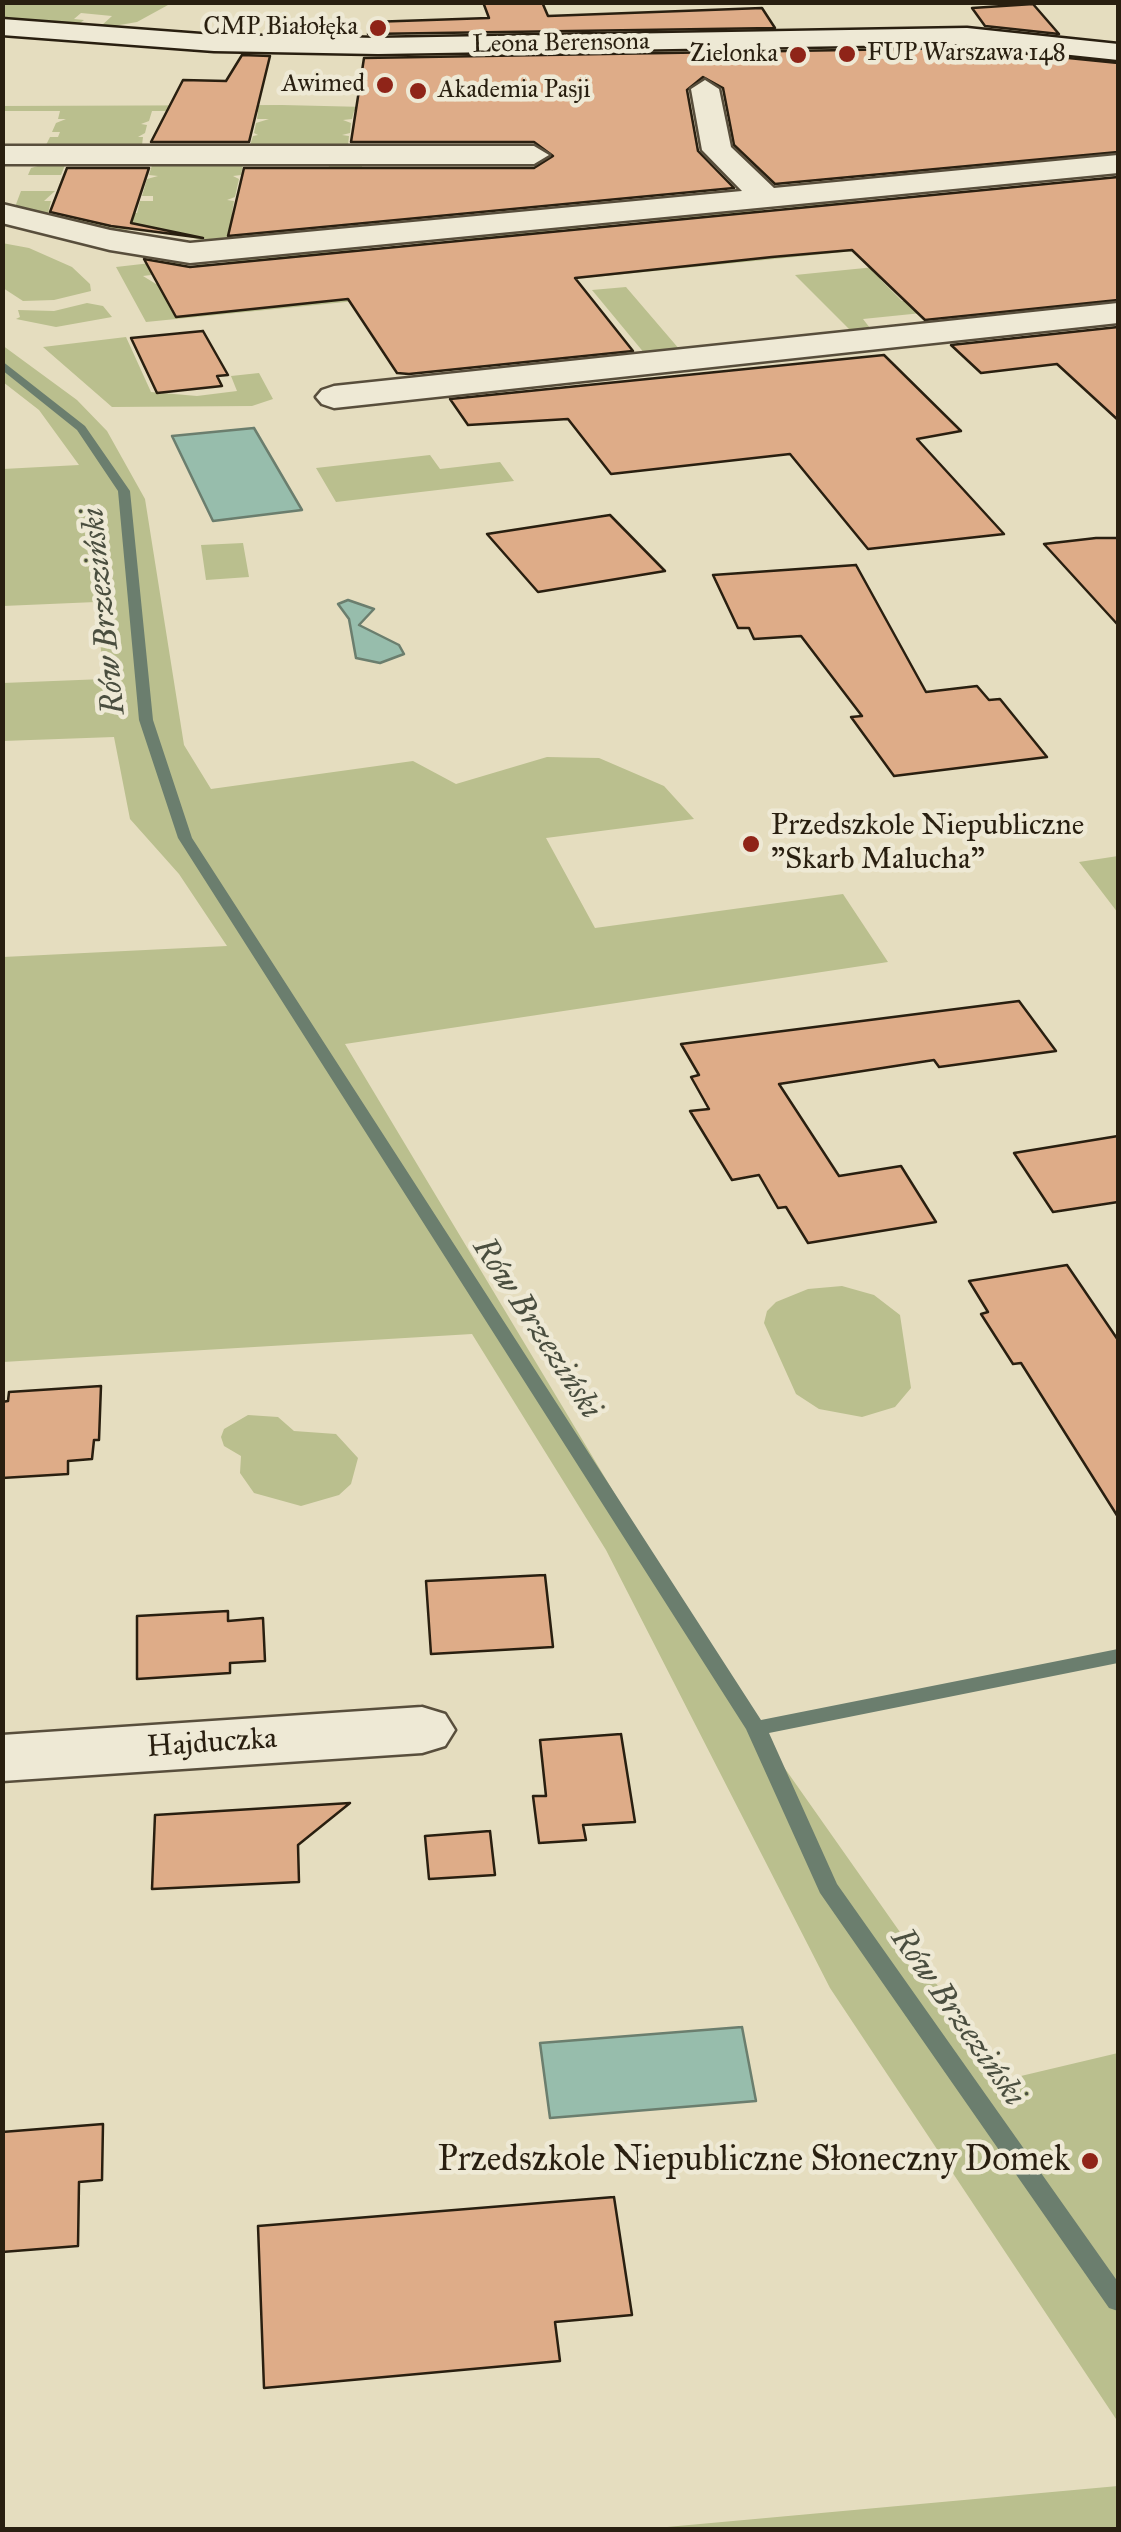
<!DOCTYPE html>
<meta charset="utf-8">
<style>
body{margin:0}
#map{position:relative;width:1121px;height:2532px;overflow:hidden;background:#e5ddbf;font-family:"IM FELL Great Primer",serif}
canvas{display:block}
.frame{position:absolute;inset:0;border:5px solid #291f10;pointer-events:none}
</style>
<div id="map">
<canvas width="1121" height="2532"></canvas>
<div class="frame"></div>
</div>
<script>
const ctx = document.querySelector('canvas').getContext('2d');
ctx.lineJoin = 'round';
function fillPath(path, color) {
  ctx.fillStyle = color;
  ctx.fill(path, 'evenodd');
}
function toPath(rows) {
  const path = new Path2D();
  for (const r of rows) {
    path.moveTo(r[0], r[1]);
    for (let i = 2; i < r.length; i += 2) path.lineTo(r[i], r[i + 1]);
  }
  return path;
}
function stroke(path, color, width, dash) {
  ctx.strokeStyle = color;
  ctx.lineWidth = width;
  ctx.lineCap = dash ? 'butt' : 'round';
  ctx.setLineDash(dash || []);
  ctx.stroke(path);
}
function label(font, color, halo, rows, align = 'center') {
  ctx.font = font + ' "IM FELL Great Primer",serif';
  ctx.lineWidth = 9;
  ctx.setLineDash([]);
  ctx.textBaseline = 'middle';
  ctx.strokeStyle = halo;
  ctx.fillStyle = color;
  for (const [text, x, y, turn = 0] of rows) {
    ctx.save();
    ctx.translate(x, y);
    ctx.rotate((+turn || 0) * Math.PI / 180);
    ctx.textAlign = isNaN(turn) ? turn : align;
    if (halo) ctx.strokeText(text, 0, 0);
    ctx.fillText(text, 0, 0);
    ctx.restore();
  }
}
fillPath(toPath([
 [2,3,188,3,168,5,137,22,114,26,101,26,112,16,81,13,74,19,84,20,76,26,3,20],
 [282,105,408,108,354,111,352,119,343,120,351,123,350,133,342,135,349,136,348,146,395,146,395,150,329,150,329,144,274,144,272,150,207,150,208,145,250,145,253,136,258,135,254,133,256,123,269,119,257,119,258,112,169,111,152,111,149,121,141,124,147,125,145,133,138,137,143,137,142,145,188,145,187,151,122,151,123,144,68,144,65,151,3,151,3,145,46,145,50,137,58,137,60,132,52,132,56,123,66,119,58,119,60,111,3,111,2,106],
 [222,158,362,164,362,186,328,175,329,164,243,164,241,175,233,176,239,179,235,197,227,200,234,201,232,213,357,222,358,233,352,225,201,240,137,224,120,234,15,207,21,191,55,191,44,201,51,201,48,213,61,215,137,213,140,201,153,201,153,196,142,196,147,179,158,176,149,175,152,165,143,163,80,161,65,165,61,175,28,175,31,168,62,159,177,159,176,166,220,166],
 [851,198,871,212,874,249,146,322,116,267,203,257,206,265,185,264,150,270,151,275,143,276,156,284,176,282,194,315,293,305,272,272,287,262,284,258,229,263,227,258,392,242,396,247,377,245,342,253,476,243,472,239,433,240,419,245,415,240,578,225,583,229,562,229,564,231,660,225,656,221,618,222,604,227,600,223,758,207,762,212,741,227,771,258,861,249,849,215,837,204,785,208,781,205],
 [2,243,29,248,72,267,90,284,91,291,54,300,23,301,3,288],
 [905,264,880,279,902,301,1118,280,1118,293,863,319,870,328,850,330,795,275],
 [626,287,680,350,645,354,592,290],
 [87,303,103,306,112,317,56,327,16,319,20,317,18,310,54,311],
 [126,337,151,392,197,396,237,391,231,376,259,373,273,399,252,406,112,407,43,347],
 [2,345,77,400,107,431,145,499,184,745,211,789,413,761,456,784,547,757,599,758,664,786,694,819,546,838,595,928,843,894,888,962,345,1044,748,1716,1004,2080,1118,2053,1118,2422,830,1988,606,1550,472,1334,3,1362,3,957,227,946,179,874,130,819,114,737,3,741,3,683,104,679,96,602,3,606,3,469,79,465,39,410,3,382],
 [430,455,440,469,500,462,514,481,336,502,316,468],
 [243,543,249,577,206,580,201,545],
 [1118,856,1118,913,1079,862],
 [842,1286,874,1295,900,1315,911,1388,895,1407,862,1417,819,1409,796,1394,764,1323,767,1311,776,1302,808,1289],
 [248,1415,278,1417,294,1431,336,1434,358,1458,351,1484,339,1495,301,1506,254,1493,240,1473,241,1456,224,1446,221,1437,224,1429],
 [1118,2486,1118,2529,645,2529]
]), '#babf8e');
const water = toPath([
 [254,428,302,510,213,521,172,436,254,428],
 [348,600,374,609,359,625,399,645,404,654,380,663,356,658,349,619,338,604,348,600],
 [742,2027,756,2101,550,2118,540,2043,742,2027]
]);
fillPath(water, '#97bdac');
stroke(water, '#6b7e6e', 2.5);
fillPath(toPath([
 [2,361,85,426,130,491,153,720,192,838,761,1720,1118,1649,1118,1663,769,1733,837,1884,1118,2282,1118,2311,1109,2308,820,1893,746,1729,178,838,139,720,118,491,77,430,2,370,2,361]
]), '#6b7e6e');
const building = toPath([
 [483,2,542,2,548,16,762,8,775,28,368,34,370,22,489,18,483,2],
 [1033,4,1059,34,985,26,972,8,1033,4],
 [969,48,1118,63,1118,152,775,184,734,145,723,88,703,77,687,90,698,151,734,188,228,236,244,168,534,168,553,156,534,142,351,142,364,58,969,48],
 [242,55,270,56,249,142,151,142,183,80,226,81,242,55],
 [67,168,149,168,131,223,203,238,111,226,50,212,67,168],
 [1118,177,1118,300,925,320,852,250,772,257,575,278,633,351,409,374,397,373,348,299,176,317,144,259,190,267,1118,177],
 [1118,327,1118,420,1057,364,981,373,951,345,1118,327],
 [203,331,228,375,217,376,222,386,157,393,131,338,203,331],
 [884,355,961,431,917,439,1004,534,868,549,790,454,611,474,568,419,468,425,450,399,884,355],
 [610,515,665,571,538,592,487,534,610,515],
 [1096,538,1118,538,1118,625,1044,544,1096,538],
 [856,565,926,692,977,686,989,700,1000,699,1047,757,894,776,851,717,862,716,801,636,754,639,749,628,738,628,713,575,856,565],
 [1019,1001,1056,1051,939,1067,934,1060,779,1084,839,1176,901,1166,936,1222,808,1243,786,1207,778,1208,759,1175,732,1180,690,1111,709,1109,691,1077,699,1075,681,1044,1019,1001],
 [1118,1136,1118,1202,1053,1212,1014,1153,1118,1136],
 [1067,1265,1118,1340,1118,1517,1021,1363,1013,1364,981,1314,988,1312,969,1281,1067,1265],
 [101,1386,99,1440,94,1440,92,1459,68,1461,68,1474,2,1478,2,1402,8,1401,9,1392,101,1386],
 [545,1575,553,1647,431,1654,426,1581,545,1575],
 [228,1611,228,1621,263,1618,265,1661,230,1663,230,1673,137,1679,137,1616,228,1611],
 [621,1734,635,1822,583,1825,586,1840,539,1843,533,1796,546,1796,540,1740,621,1734],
 [350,1803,298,1845,299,1882,152,1889,155,1815,350,1803],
 [490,1831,495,1875,429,1879,425,1836,490,1831],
 [103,2124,102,2180,79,2182,78,2246,2,2252,2,2132,103,2124],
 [614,2197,632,2315,555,2322,560,2361,264,2388,258,2226,614,2197]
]);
fillPath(building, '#deac88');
stroke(building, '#291f10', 2.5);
const street = toPath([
 [705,80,719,89,731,147,774,188,1118,155,1118,173,190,263,110,250,2,223,2,204,110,230,190,243,742,191,702,150,691,89,705,80],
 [2,146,534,146,549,155,534,164,2,164,2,146],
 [1118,303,1118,323,334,408,322,404,316,397,322,390,334,386,1118,303],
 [422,1707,445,1714,455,1730,445,1746,422,1753,2,1781,2,1735,422,1707]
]);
const secondary = toPath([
 [2,19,214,35,378,38,967,28,1118,44,1118,60,967,44,378,54,214,51,2,35,2,19]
]);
stroke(street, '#584e3c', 5);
stroke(secondary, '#291f10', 5);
fillPath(street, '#eee9d5');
fillPath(secondary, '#eee9d5');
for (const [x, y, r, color] of [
 [378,28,10,"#8f2418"],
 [847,54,10,"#8f2418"],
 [798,55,10,"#8f2418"],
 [385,85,10,"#8f2418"],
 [418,91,10,"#8f2418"],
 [751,844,10,"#8f2418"],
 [1090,2161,10,"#8f2418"]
]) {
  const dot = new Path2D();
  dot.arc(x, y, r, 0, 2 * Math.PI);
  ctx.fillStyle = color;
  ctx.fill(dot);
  stroke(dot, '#eee9d5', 4);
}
label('25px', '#291f10', '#eee9d5', [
 ["CMP Białołęka",358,28],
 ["FUP Warszawa 148",867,54,"left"],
 ["Zielonka",778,55],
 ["Awimed",365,85],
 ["Akademia Pasji",438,91,"left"]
], 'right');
label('25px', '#291f10', '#eee9d5', [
 ["Leona Berensona",561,44,-1]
]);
label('30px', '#291f10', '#eee9d5', [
 ["Przedszkole Niepubliczne",771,827],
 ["\"Skarb Malucha\"",771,861]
], 'left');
label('30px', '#291f10', '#eee9d5', [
 ["Hajduczka",212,1744,-4]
]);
label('italic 32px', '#4a4e3f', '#eee9d5', [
 ["Rów Brzeziński",105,611,-96],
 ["Rów Brzeziński",536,1329,57],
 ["Rów Brzeziński",957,2018,55]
]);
label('35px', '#291f10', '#eee9d5', [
 ["Przedszkole Niepubliczne Słoneczny Domek",1070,2161]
], 'right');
</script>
